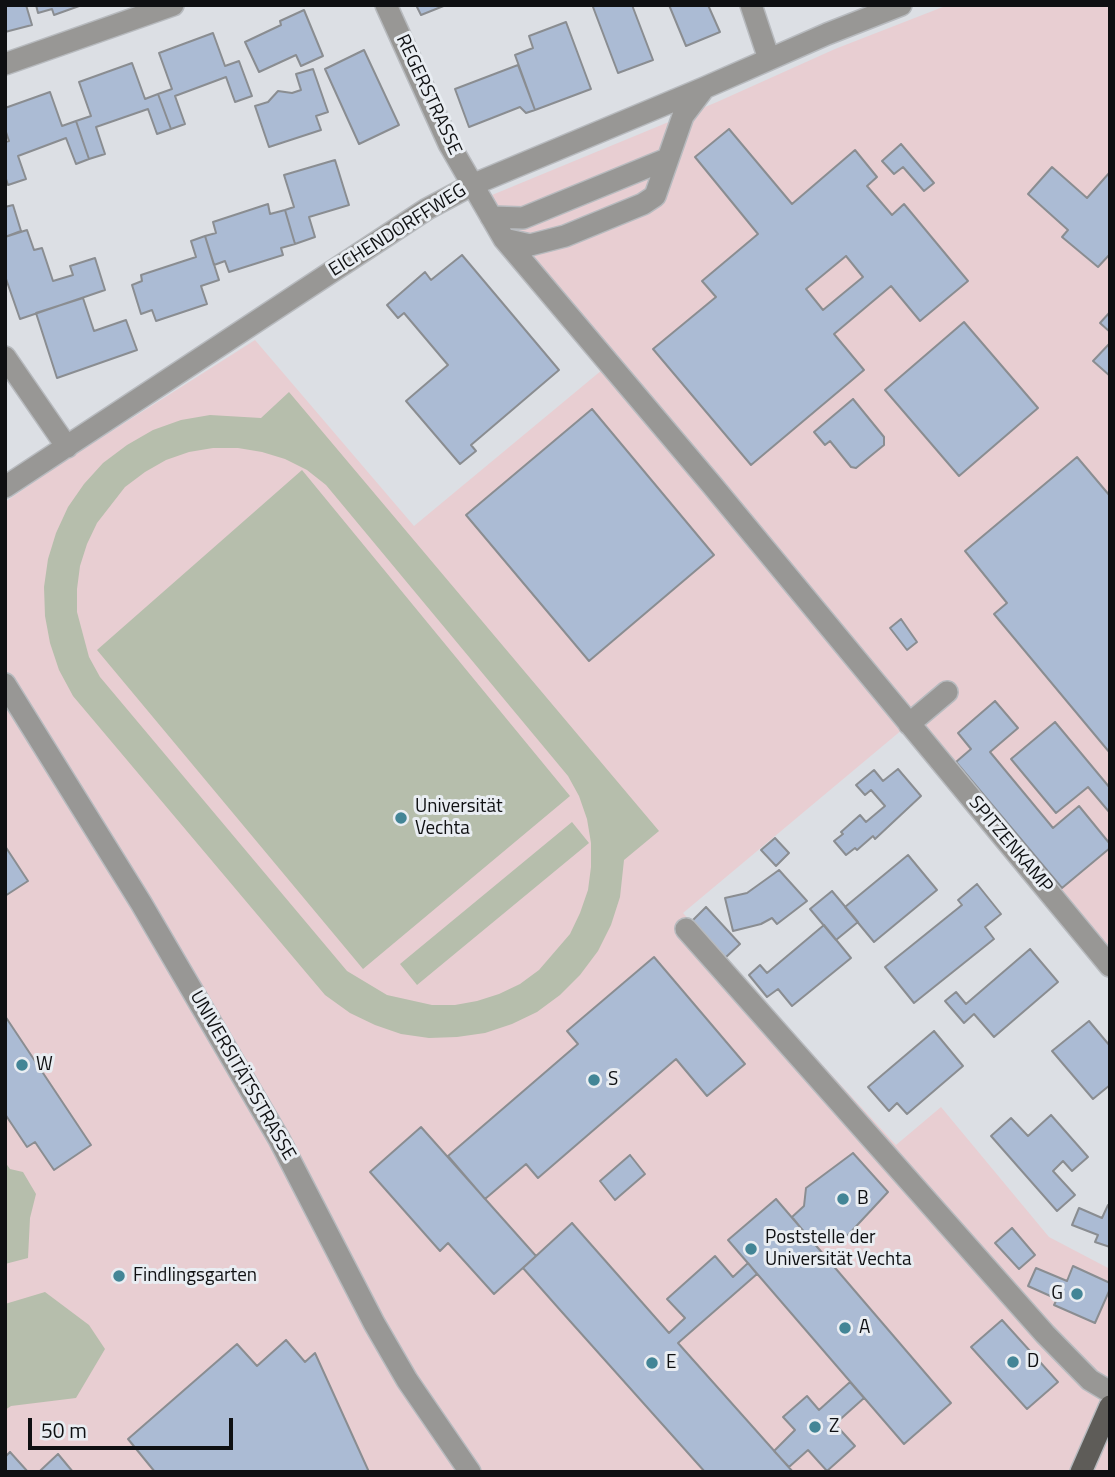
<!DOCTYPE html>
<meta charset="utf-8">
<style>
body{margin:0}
#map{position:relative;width:1115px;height:1477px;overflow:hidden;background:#dcdfe4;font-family:"Titillium Web",sans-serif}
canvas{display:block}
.frame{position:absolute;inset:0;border:7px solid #0f1012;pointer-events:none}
.scale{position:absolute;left:28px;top:1418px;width:205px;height:32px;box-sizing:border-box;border:4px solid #0f1012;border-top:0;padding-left:9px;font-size:21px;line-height:24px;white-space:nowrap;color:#0f1012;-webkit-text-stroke:5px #e9edf2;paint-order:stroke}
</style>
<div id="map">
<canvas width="1115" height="1477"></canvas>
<div class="frame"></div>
<div class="scale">50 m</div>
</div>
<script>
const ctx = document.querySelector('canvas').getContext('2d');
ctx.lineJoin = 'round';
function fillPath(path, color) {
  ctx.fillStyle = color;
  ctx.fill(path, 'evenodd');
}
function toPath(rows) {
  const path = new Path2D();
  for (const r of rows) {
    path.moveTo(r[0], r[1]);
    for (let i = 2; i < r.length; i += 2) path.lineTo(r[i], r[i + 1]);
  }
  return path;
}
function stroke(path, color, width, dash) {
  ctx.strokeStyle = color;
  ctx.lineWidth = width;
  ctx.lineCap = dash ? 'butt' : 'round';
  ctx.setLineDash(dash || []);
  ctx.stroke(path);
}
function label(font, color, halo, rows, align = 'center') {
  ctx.font = font + ' "Titillium Web",sans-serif';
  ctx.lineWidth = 6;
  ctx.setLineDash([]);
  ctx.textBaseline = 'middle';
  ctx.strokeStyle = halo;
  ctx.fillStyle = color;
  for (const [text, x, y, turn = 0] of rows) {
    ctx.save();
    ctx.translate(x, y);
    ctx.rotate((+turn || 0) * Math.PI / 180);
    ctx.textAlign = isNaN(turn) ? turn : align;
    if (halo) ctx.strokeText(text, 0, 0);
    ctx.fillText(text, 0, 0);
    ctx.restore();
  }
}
fillPath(toPath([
 [948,5,1110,5,1110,953,522,248,492,195,717,102,835,49],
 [255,340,414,526,608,365,909,724,683,913,896,1145,941,1107,1049,1237,1110,1269,1110,1472,5,1472,5,502,60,464]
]), '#e8ced2');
fillPath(toPath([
 [289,392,659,831,624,860,620,897,611,925,598,951,580,975,560,995,537,1012,512,1024,485,1033,457,1037,429,1038,401,1034,375,1025,350,1013,325,995,73,696,59,670,50,643,45,616,44,587,48,559,56,533,68,507,84,484,103,463,127,445,153,430,181,420,210,415,261,418],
 [213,448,238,448,262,452,285,459,307,470,326,485,568,776,579,796,587,819,591,843,591,867,588,890,580,913,570,934,539,970,520,984,499,994,477,1001,455,1005,432,1005,387,995,347,971,100,677,89,657,77,612,77,589,80,566,87,544,97,523,125,487,145,472,166,460,189,452],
 [302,470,570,796,363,969,97,650],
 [572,822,589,843,417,985,400,964],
 [5,1162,10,1169,23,1172,36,1194,30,1218,28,1258,5,1264],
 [45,1292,89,1325,105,1349,76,1398,11,1406,5,1410,5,1304]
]), '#b6beac');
const building = toPath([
 [5,5,26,5,32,25,5,32,5,5],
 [36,5,82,5,54,15,52,9,38,13,36,5],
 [416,5,446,5,421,15,416,5],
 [596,5,632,5,653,60,618,73,593,7,596,5],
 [669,5,708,5,720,32,686,46,669,5],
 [304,10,323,56,301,66,296,55,259,72,245,42,281,25,280,21,304,10],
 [566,22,591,89,535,110,515,55,533,48,529,36,566,22],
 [213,33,225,66,239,61,252,96,235,102,226,77,175,96,185,124,171,129,158,94,172,89,159,53,213,33],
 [364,50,399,125,359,144,325,69,364,50],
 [132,63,145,99,158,94,171,129,157,134,148,109,96,127,105,154,89,159,76,121,91,116,79,82,132,63],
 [518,65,535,110,526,113,520,107,469,127,455,89,518,65],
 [313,69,328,112,316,116,321,130,269,147,255,106,268,102,278,91,292,93,301,90,296,74,313,69],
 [50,92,62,126,76,121,89,159,76,164,66,138,18,156,26,179,8,185,5,176,5,142,9,141,5,129,5,108,50,92],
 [729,129,792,204,855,150,877,177,867,186,892,215,904,204,968,281,920,321,891,286,834,334,864,370,751,465,653,349,716,297,702,281,758,234,695,157,729,129],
 [846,256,863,277,823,310,806,289,846,256],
 [901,144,934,183,924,191,903,167,894,174,882,161,901,144],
 [335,160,349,205,309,217,315,237,295,244,285,210,294,207,284,175,335,160],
 [1052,167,1087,198,1110,172,1110,254,1098,267,1062,237,1068,230,1028,194,1052,167],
 [268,204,270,214,285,210,295,244,281,248,283,255,229,272,225,261,214,265,205,236,216,233,213,222,268,204],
 [13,205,21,231,5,237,5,207,13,205],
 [27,230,34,250,42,248,53,281,73,275,70,266,95,258,105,290,20,319,5,276,5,237,27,230],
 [205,236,219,280,201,286,207,304,156,321,152,310,141,314,132,285,142,281,141,275,196,257,191,241,205,236],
 [462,255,559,370,471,445,476,451,460,464,406,401,448,365,404,313,398,318,387,305,425,272,431,280,462,255],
 [83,298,94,331,126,320,137,350,57,378,36,313,83,298],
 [1110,312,1110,332,1100,323,1110,312],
 [964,322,1038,408,959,476,885,390,964,322],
 [1110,343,1110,376,1093,361,1110,343],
 [853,399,884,437,884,445,856,468,851,467,830,441,825,445,814,432,853,399],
 [592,409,714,555,589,661,466,515,592,409],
 [1077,457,1110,496,1110,753,994,614,1007,603,965,551,1077,457],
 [901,619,917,642,907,650,890,628,901,619],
 [995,701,1018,728,990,752,1053,828,1079,806,1110,844,1110,848,1062,888,956,762,971,749,958,733,995,701],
 [1055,722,1110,788,1110,813,1088,787,1056,813,1011,759,1055,722],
 [898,769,921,796,875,839,873,836,857,850,855,848,846,855,834,841,843,834,841,832,860,815,866,822,885,806,871,790,865,795,856,785,874,770,883,781,898,769],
 [775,838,789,853,776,866,761,850,775,838],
 [5,846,28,881,5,896,5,846],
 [908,855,937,890,874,942,845,907,908,855],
 [779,870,807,901,777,924,772,918,761,924,733,931,725,898,747,893,779,870],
 [977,884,1001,914,985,927,994,939,914,1003,885,967,962,905,958,900,977,884],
 [832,891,858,922,836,940,810,909,832,891],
 [706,907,740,944,725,958,691,922,706,907],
 [824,925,851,958,792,1006,778,989,767,997,749,975,760,965,767,973,824,925],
 [1030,949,1058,982,994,1037,974,1014,964,1023,945,1001,956,992,966,1004,1030,949],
 [654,957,745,1064,707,1096,676,1059,538,1178,526,1164,485,1199,448,1156,578,1044,567,1031,654,957],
 [5,1016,91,1145,54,1170,35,1142,27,1147,5,1114,5,1016],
 [1089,1021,1110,1046,1110,1085,1093,1099,1052,1051,1089,1021],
 [934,1031,963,1066,907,1114,897,1103,889,1111,868,1087,934,1031],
 [1051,1115,1088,1157,1072,1171,1063,1161,1053,1171,1075,1195,1057,1211,991,1136,1011,1118,1028,1136,1051,1115],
 [421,1127,536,1256,494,1294,448,1243,440,1251,370,1172,421,1127],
 [853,1153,888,1192,848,1235,827,1231,813,1243,792,1217,804,1206,806,1188,853,1153],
 [630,1155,645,1174,615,1200,600,1181,630,1155],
 [776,1199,951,1403,904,1444,728,1240,776,1199],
 [1108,1205,1110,1205,1110,1247,1095,1242,1098,1235,1072,1225,1079,1208,1102,1218,1108,1205],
 [572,1223,669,1333,685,1318,667,1299,715,1256,733,1277,748,1263,757,1274,678,1343,793,1472,705,1472,561,1311,523,1268,572,1223],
 [1012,1228,1035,1255,1019,1269,995,1243,1012,1228],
 [1073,1266,1110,1283,1110,1289,1095,1323,1054,1305,1057,1299,1028,1286,1036,1268,1067,1281,1073,1266],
 [1002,1320,1058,1382,1027,1409,971,1347,1002,1320],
 [286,1340,305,1362,315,1353,369,1472,155,1472,128,1439,237,1344,257,1366,286,1340],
 [850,1382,864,1398,835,1424,855,1446,827,1471,808,1450,789,1467,774,1451,795,1430,783,1417,807,1396,819,1410,850,1382],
 [10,1452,28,1472,5,1472,5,1457,10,1452],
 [58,1454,73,1472,39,1472,42,1469,58,1454]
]);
fillPath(building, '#abbbd4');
stroke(building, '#8a8d91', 2);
const minor = toPath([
 [386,5,449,144,504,239,712,485,1110,966],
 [751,5,769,59],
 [5,64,173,5],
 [491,217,523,218,667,159],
 [504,239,530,245,565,236,643,204,655,196,683,116,702,91],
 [5,357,67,447],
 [5,487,427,209,472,185,704,88,827,34,901,5],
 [5,684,141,903,279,1139,374,1323,407,1380,470,1472],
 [909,724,947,692],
 [686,929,1045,1334,1090,1380,1110,1392]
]);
const major = toPath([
 [1081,1472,1110,1406]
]);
stroke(minor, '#b7babe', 24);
stroke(major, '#b7babe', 24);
stroke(minor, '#989795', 21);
stroke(major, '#5e5c58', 21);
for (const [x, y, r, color] of [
 [401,818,7,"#438596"],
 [22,1065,7,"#438596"],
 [594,1080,7,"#438596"],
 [843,1199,7,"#438596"],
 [751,1249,7,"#438596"],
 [119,1276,7,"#438596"],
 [1077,1294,7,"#438596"],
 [845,1328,7,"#438596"],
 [1013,1362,7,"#438596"],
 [652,1363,7,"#438596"],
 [815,1427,7,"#438596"]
]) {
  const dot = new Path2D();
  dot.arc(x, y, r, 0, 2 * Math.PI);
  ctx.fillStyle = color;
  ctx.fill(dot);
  stroke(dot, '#e9edf2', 2.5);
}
label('19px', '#0f1012', '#e9edf2', [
 ["REGERSTRASSE",428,95,65],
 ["EICHENDORFFWEG",398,231,-32],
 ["SPITZENKAMP",1010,845,50],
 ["UNIVERSITÄTSSTRASSE",242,1076,60]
]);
label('19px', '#0f1012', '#e9edf2', [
 ["Universität",415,807],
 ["Vechta",415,829],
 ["W",36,1065],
 ["S",608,1080],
 ["B",857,1199],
 ["Poststelle der",765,1238],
 ["Universität Vechta",765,1260],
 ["Findlingsgarten",133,1276],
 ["G",1063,1294,"right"],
 ["A",859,1328],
 ["D",1027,1362],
 ["E",666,1363],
 ["Z",829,1427]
], 'left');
</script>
